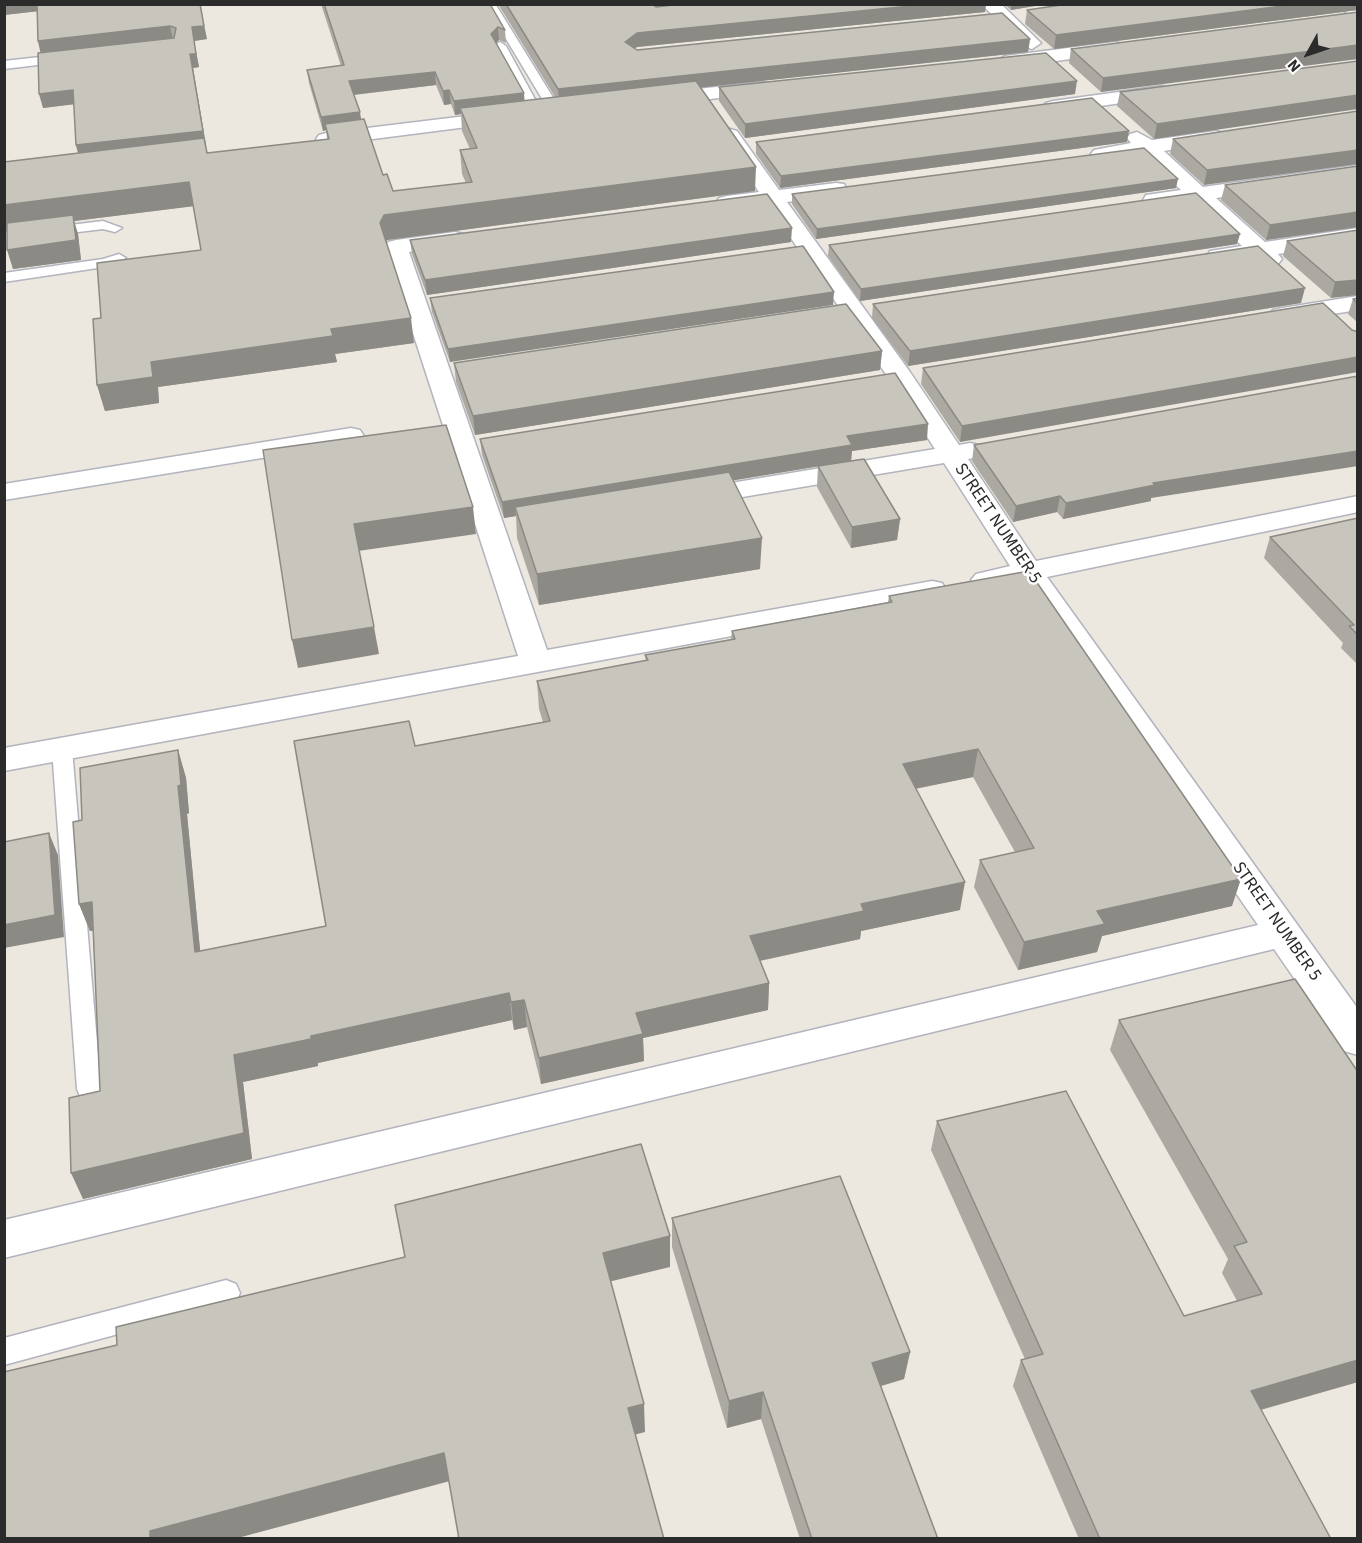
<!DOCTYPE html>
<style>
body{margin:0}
#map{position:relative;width:1362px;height:1543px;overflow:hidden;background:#ece7df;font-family:"Source Sans 3",sans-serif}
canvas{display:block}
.frame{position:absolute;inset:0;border:6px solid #2b2b2b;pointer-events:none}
.north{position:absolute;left:1278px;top:24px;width:60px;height:60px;-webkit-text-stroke:4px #fff;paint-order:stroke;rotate:230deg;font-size:16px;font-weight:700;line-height:24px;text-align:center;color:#2b2b2b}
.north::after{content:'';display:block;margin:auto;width:21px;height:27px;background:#2b2b2b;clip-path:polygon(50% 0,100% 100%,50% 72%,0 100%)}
</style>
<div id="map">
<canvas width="1362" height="1543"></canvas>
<div class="frame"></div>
<div class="north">N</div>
</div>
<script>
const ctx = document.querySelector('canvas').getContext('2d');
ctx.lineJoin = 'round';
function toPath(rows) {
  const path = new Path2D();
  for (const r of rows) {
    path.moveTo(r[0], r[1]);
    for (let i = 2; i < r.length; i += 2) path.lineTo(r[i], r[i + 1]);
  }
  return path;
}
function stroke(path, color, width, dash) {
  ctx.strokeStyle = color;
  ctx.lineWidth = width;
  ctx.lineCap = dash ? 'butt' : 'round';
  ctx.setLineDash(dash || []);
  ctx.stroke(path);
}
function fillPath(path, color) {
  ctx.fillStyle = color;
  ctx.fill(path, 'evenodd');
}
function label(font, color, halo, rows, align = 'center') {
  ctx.font = font + ' "Source Sans 3",sans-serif';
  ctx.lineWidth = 5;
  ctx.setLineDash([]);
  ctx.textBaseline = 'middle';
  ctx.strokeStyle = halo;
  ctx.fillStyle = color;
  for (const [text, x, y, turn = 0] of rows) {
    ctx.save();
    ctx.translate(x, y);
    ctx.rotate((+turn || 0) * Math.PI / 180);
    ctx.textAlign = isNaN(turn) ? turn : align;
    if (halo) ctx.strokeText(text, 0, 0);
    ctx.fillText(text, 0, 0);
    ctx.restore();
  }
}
const lane = toPath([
 [485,4,496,5,562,112,561,115,556,116,550,112,485,4],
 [500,42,506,46,543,114,542,117,537,118,531,114,494,46,500,42],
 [67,54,73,58,71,61,4,69,4,61,67,54],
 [103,221,122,228,115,232,103,229,4,241,4,233,103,221],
 [119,254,126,258,111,266,4,282,4,273,103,259,119,254],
 [62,742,69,744,72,749,101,1089,98,1096,89,1099,80,1096,77,1089,52,749,55,744,62,742],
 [226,1280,236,1284,240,1293,236,1302,4,1365,4,1338,226,1280]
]);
const street = toPath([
 [981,4,1001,4,1041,43,1032,49,1025,47,981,4],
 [1333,4,1355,4,1358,6,1358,20,1333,4],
 [1115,42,1122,44,1124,48,1122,52,1005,68,995,62,1005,56,1115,42],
 [763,82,770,84,773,88,770,92,659,105,652,103,649,99,652,95,659,93,763,82],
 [1162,86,1169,88,1172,92,1169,96,1053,113,1046,111,1043,107,1046,103,1053,101,1162,86],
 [507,111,514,113,517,117,514,121,326,145,319,143,316,139,319,135,326,133,507,111],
 [730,129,737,131,779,190,836,183,844,184,847,189,844,194,787,202,910,372,959,445,970,443,979,445,983,451,979,457,968,459,1036,561,1358,496,1358,512,1047,577,1358,1009,1358,1055,1344,1051,1274,949,4,1258,4,1220,1258,925,1021,582,986,589,976,586,971,580,976,574,1010,566,944,463,695,505,685,503,681,497,685,491,695,489,935,449,890,380,767,204,727,210,719,208,716,203,719,198,727,196,759,192,720,135,723,131,730,129],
 [1216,131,1223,133,1226,137,1223,141,1164,151,1203,187,1358,165,1358,177,1216,198,1265,242,1358,228,1358,242,1278,254,1282,259,1278,264,1270,266,1262,264,1255,257,1218,263,1210,261,1207,256,1210,251,1242,246,1193,201,1154,207,1146,205,1143,200,1146,195,1181,190,1142,154,1101,160,1094,158,1091,154,1094,150,1131,143,1127,138,1130,134,1137,132,1152,140,1216,131],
 [455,232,463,234,466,239,463,244,409,252,547,650,932,581,942,583,947,590,942,597,4,771,4,748,518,656,385,247,388,242,396,240,455,232],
 [1358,296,1358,310,1282,322,1273,320,1270,315,1273,310,1282,308,1358,296],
 [351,428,360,430,364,436,360,442,4,500,4,484,351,428]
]);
stroke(lane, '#b2b4be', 3);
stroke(street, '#b2b4be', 3);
fillPath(lane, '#fff');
fillPath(street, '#fff');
fillPath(toPath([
 [4,4,200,4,207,39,194,41,199,67,193,68,207,153,327,139,326,130,323,131,309,83,307,70,341,66,321,4,490,4,505,30,506,43,499,40,496,43,524,93,524,101,555,97,498,4,665,4,655,6,656,7,681,4,986,4,985,12,637,47,635,48,637,50,1030,39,1028,52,701,87,755,191,387,240,386,242,414,343,335,354,337,362,158,387,159,403,105,411,97,385,101,318,201,250,193,206,74,221,78,234,81,260,13,269,7,230,4,231,4,162,78,153,76,145,74,104,43,108,41,53,38,41,37,11,4,15],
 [436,85,444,105,451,104,455,115,461,114,462,131,470,149,460,150,462,174,466,183,393,191,383,175,361,119,354,95],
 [1004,4,1047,4,1011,10],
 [1358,4,1358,10,1054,49,1025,24,1027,10],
 [1358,12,1101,92,1069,63,1071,49],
 [1358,61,1154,139,1117,106,1120,92],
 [719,87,1075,94,745,138,719,101],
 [1358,111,1204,185,1170,154,1173,139],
 [756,142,1127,142,780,188,756,154],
 [1358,166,1358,227,1266,240,1221,200,1225,185],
 [1176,188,816,239,792,204,792,194],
 [1358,230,1331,298,1283,256,1287,241],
 [410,240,791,242,427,295,412,254],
 [1237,244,860,301,828,256,829,245],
 [803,246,450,362,432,312,430,298],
 [1358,298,1358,323,1348,314,1353,299],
 [1301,303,908,366,872,318,873,304],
 [1352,330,960,442,921,384,923,368],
 [882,351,880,370,475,435,456,382,454,363],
 [480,439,927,440,852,451,851,461,900,519,897,540,851,548,817,487,818,466,733,480,760,569,539,605,517,538,516,516,504,518,482,455],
 [974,445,1151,498,1151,501,1063,519,1057,512,1013,522,972,461],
 [1358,518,1358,665,1341,648,1343,643,1264,558,1270,537],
 [889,596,1232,906,1102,936,1097,952,1018,970,974,887,980,860,1015,852,973,777,915,789,960,910,861,931,860,939,760,961,769,983,768,1010,643,1038,644,1061,541,1084,527,1027,514,1030,512,1020,318,1063,318,1066,243,1082,252,1159,83,1199,100,1091,93,931,90,931,79,904,82,820,178,750,186,778,189,813,187,814,200,951,326,926,415,746,543,722,539,709,537,681,646,661,645,655,731,639,732,631,888,602],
 [1119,1020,1358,1072,1358,1382,1261,1410,1331,1539,1079,1539,1013,1386,1021,1360,1025,1359,931,1150,937,1121,1184,1316,1237,1301,1222,1273,1228,1259,1110,1050],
 [672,1218,910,1352,904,1379,881,1386,938,1539,800,1539,761,1419,727,1428,672,1247]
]), '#aca9a3');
fillPath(toPath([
 [4,4,38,4,40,11,4,15],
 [931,4,986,4,985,12,637,47,625,56,625,42,637,33],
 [1011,4,1047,4,1011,10],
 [1298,4,1358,4,1358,10,1054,49,1056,35],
 [170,26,173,40,41,55,38,41],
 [204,26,207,39,194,41,199,67,193,68,206,145,80,160,76,145,192,27],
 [498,27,499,40,492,47,491,34],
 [1030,39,1028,52,559,103,558,89],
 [1358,45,1358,59,1101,92,1103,78],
 [435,72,436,85,351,95,349,81],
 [1077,81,1075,94,745,138,745,124],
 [73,90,76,104,43,108,39,94],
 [449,90,451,104,444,105,443,91],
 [524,93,525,107,460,108,461,114,455,115,454,101],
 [1358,95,1358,109,1154,139,1157,124],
 [360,112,362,126,325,124,326,130,323,131,321,117],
 [1129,131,1127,142,780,188,781,176],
 [1358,150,1358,164,1204,185,1207,170],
 [756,167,755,191,387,240,383,248,380,223,384,215],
 [1178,179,1176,188,816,239,817,229],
 [189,182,195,206,74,221,78,234,81,260,13,269,7,250,74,222,4,231,4,205],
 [1358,212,1358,227,1266,240,1270,225],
 [792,228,791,242,427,295,425,280],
 [1240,234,1237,244,860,301,861,289],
 [1358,280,1358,295,1331,298,1335,282],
 [1305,288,1301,303,908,366,910,351],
 [834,292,833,305,450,362,448,349],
 [411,318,414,343,335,354,337,362,158,387,159,403,105,411,97,385,151,362,331,329],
 [882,351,880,370,475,435,473,416],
 [1358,357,1358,372,960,442,962,426],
 [928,424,927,440,852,451,851,461,518,516,515,507,516,516,504,518,502,502,847,436],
 [1358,451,1358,466,1151,498,1151,501,1063,519,1066,503,1153,483],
 [1060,496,1057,512,1013,522,1016,506],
 [473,507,476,534,358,551,354,524],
 [900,519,897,540,851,548,852,527],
 [762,538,760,569,539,605,537,574],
 [374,627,379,654,298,668,292,640],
 [978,749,973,777,899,792,903,764],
 [178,750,186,778,189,813,187,814,203,980,195,952,178,786],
 [49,833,58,855,64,937,4,948,4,925],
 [1241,879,1232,906,1102,936,1097,952,1018,970,1024,942,1097,911],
 [965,882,960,910,861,931,860,939,749,963,750,936,861,904],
 [92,902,102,929,90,931,79,904],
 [769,983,768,1010,643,1038,644,1061,541,1084,539,1058,636,1013],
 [509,993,512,1020,318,1063,318,1066,243,1082,252,1159,83,1199,71,1173,234,1055,311,1036],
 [524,1000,527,1027,514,1030,511,1002],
 [670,1236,670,1267,604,1283,603,1253],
 [910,1352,904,1379,867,1390,872,1363],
 [1358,1360,1358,1382,1238,1416,1251,1391],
 [763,1392,761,1419,727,1428,729,1401],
 [644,1404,645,1432,630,1436,628,1408],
 [444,1453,450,1481,234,1539,150,1539,150,1531]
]), '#8c8a84');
const building = toPath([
 [37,4,200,4,204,26,192,27,196,54,190,54,203,131,76,145,73,90,39,94,38,53,174,38,176,28,170,26,38,41,37,4],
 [324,4,490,4,505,30,498,27,491,34,524,93,454,101,449,90,443,91,435,72,349,81,360,112,321,117,307,70,344,65,324,4],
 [506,4,652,4,656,7,681,4,931,4,637,33,625,42,637,50,1002,13,1030,39,558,89,506,4],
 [1068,4,1298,4,1056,35,1027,10,1068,4],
 [1358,12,1358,45,1103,78,1071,49,1358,12],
 [1046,53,1077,81,745,124,719,87,1046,53],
 [1358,61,1358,95,1157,124,1120,92,1358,61],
 [696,81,756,167,384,215,380,223,411,318,331,329,333,336,151,362,153,377,97,385,93,319,101,318,97,263,201,250,189,182,4,205,4,162,204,138,207,153,329,139,325,124,364,119,383,175,387,174,393,191,472,182,460,150,477,148,460,108,696,81],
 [1092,98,1129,131,781,176,756,142,1092,98],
 [1358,111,1358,150,1207,170,1173,139,1358,111],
 [1144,148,1178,179,817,229,792,194,1144,148],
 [1358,166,1358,212,1270,225,1225,185,1358,166],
 [1196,193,1240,234,861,289,829,245,1196,193],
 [767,194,792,228,425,280,410,240,767,194],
 [73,215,76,240,7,250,7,223,73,215],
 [1358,230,1358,280,1335,282,1287,241,1358,230],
 [803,246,834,292,448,349,430,298,803,246],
 [1258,246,1305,288,910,351,873,304,1258,246],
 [1358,298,1358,304,1353,299,1358,298],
 [1323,303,1352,330,1358,332,1358,357,962,426,923,368,1323,303],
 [846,304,882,351,473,416,454,363,846,304],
 [895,373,928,424,847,436,852,445,502,502,480,439,895,373],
 [1358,376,1358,451,1153,483,1155,485,1066,503,1060,496,1016,506,974,445,1358,376],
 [446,425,473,507,354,524,374,627,292,640,263,450,446,425],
 [864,459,900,519,852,527,818,466,864,459],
 [729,472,762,538,537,574,515,507,729,472],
 [1358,518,1358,635,1349,626,1354,625,1270,537,1358,518],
 [1029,571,1241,879,1097,911,1105,924,1024,942,980,860,1034,848,978,749,903,764,965,882,861,904,864,911,750,936,769,983,636,1013,643,1034,539,1058,524,1000,511,1002,509,993,311,1036,311,1039,234,1055,244,1133,71,1173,69,1098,100,1091,92,902,79,904,73,822,82,820,80,768,178,750,181,785,178,786,195,952,326,926,294,741,409,721,415,746,550,721,537,681,648,660,645,655,735,639,732,631,892,602,889,596,1029,571],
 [49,833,55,915,4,925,4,842,49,833],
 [1295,979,1358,1072,1358,1360,1251,1391,1331,1539,1100,1539,1021,1360,1043,1354,937,1121,1066,1091,1184,1316,1262,1294,1234,1246,1247,1242,1119,1020,1295,979],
 [641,1144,670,1236,603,1253,644,1404,628,1408,664,1539,459,1539,444,1453,150,1531,150,1539,4,1539,4,1372,117,1345,116,1327,405,1257,395,1205,641,1144],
 [840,1176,910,1352,872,1363,938,1539,812,1539,763,1392,729,1401,672,1218,840,1176]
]);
fillPath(building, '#c8c5bd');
stroke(building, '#8c8a84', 1.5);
label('18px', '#2b2b2b', '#fff', [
 ["STREET NUMBER 5",997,524,56],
 ["STREET NUMBER 5",1276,922,55]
]);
</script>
